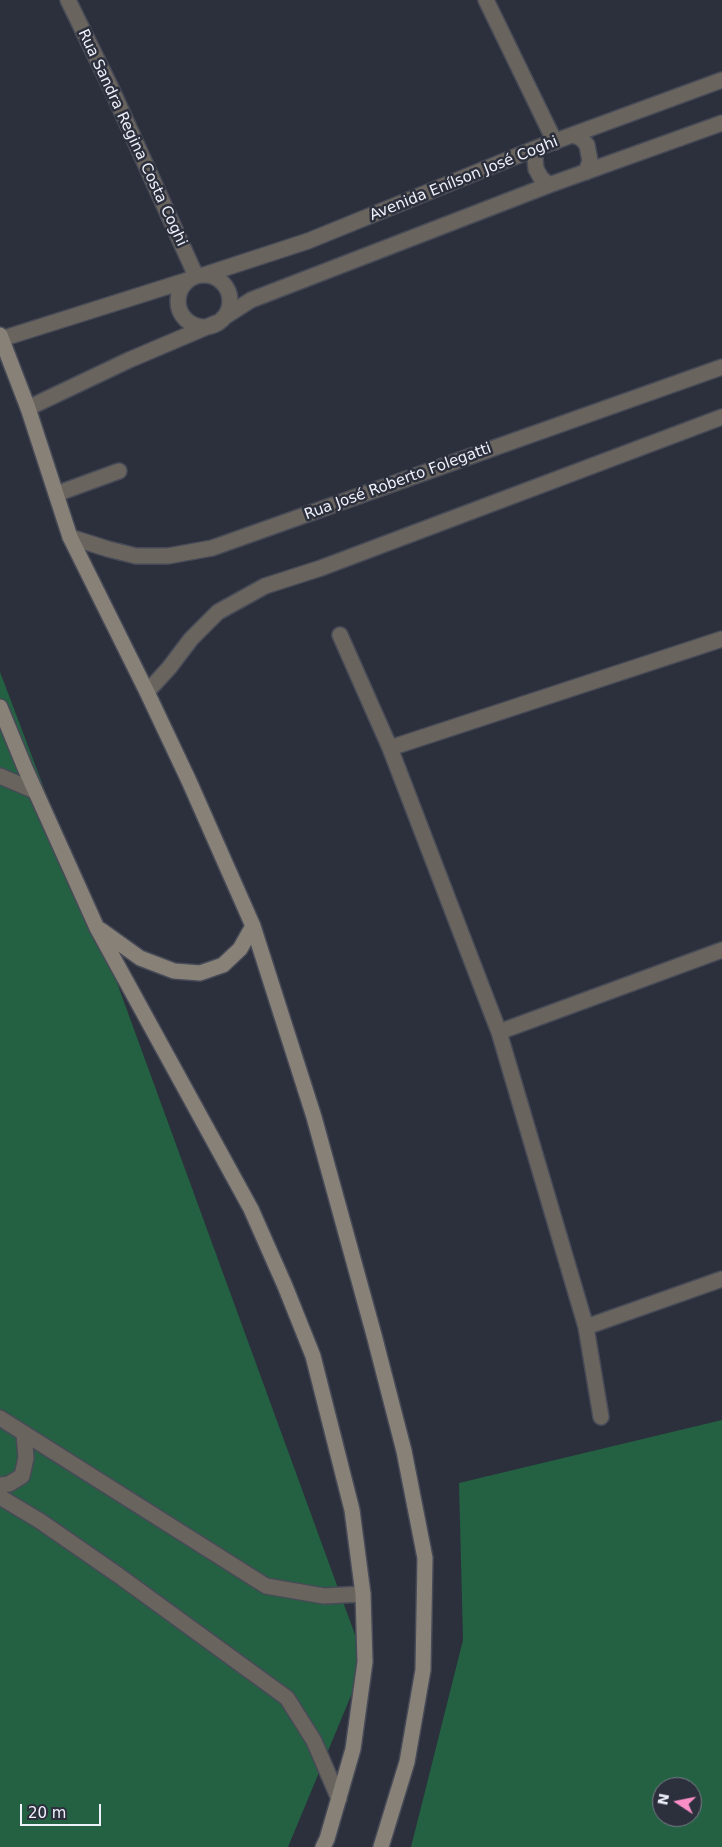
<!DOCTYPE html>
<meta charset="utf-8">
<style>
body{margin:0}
#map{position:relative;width:722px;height:1847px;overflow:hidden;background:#2c2f3c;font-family:"DejaVu Sans",sans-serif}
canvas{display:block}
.north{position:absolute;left:652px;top:1777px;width:50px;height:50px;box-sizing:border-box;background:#2c2f3c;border:1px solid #7a7d88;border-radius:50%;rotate:281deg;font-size:14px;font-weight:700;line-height:20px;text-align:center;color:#eff1fa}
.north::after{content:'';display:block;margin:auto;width:18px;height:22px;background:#fa8fc8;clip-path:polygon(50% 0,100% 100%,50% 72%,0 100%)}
.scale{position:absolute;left:20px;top:1804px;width:81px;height:22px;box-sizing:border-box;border:2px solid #eff1fa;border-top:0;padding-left:6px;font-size:15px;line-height:18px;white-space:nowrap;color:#eff1fa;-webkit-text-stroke:4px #2c2f3c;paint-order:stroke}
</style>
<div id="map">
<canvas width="722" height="1847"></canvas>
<div class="north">N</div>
<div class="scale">20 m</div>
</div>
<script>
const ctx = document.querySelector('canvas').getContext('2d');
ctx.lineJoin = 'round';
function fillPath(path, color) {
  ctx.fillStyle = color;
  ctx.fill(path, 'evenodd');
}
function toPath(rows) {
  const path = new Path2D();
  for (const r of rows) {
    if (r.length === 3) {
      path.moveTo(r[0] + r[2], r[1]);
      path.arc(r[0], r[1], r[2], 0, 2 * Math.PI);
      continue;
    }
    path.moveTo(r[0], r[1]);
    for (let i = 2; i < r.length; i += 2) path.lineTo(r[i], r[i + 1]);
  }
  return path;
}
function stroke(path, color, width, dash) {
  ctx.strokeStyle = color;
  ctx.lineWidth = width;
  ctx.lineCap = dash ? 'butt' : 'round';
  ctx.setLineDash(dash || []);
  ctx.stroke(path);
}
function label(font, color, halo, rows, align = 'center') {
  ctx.font = font + ' "DejaVu Sans",sans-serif';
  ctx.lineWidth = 5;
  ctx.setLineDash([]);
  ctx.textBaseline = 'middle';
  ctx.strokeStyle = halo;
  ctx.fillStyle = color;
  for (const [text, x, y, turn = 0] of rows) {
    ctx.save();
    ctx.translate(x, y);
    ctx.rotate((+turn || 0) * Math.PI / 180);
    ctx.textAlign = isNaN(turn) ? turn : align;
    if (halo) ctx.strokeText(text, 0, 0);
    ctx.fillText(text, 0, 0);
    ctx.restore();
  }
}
fillPath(toPath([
 [0,672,97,928,365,1662,288,1847,0,1847],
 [722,1420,722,1847,411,1847,463,1640,459,1483],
 [662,1787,692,1787,692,1817,662,1817]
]), '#236142');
const lane = toPath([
 [56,494,119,471]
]);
const street = toPath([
 [68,0,111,88,196,276],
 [486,0,555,142],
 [574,135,582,139,587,145,590,161,586,172],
 [534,149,536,169,541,178,549,185],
 [204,275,308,241,534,149,722,80],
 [204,301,26],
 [223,318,251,300,549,185,722,123],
 [1,339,188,280],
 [28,408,129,360,216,323],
 [70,537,108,549,136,556,168,556,212,548,722,367],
 [340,635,390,748,499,1032,586,1327,601,1417],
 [147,692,169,668,191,639,218,612,265,586,321,568,722,417],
 [390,748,722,639],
 [0,776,35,791],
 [499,1032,722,950],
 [586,1327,722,1279],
 [0,1418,266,1586,324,1596,363,1594],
 [0,1485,9,1484,22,1476,26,1458,24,1434],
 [0,1497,40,1521,118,1575,287,1698,314,1741,339,1799]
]);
const secondary = toPath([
 [0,335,28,408,70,537,147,692,189,781,253,926,314,1117,374,1335,404,1451,425,1558,423,1670,407,1762,381,1847],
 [0,707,25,768,97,928,251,1209,285,1286,313,1356,352,1510,363,1594,365,1662,353,1749,327,1839,323,1847],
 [101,930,140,958,174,971,200,973,223,965,240,949,253,926]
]);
stroke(lane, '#474a57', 18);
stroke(street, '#474a57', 18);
stroke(secondary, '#474a57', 18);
stroke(lane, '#69645e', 15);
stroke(street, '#69645e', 15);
stroke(secondary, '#888178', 15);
label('15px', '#eff1fa', '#2c2f3c', [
 ["Rua Sandra Regina Costa Coghi",132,138,65],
 ["Avenida Enílson José Coghi",464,179,-22],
 ["Rua José Roberto Folegatti",398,482,-20]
]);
</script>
